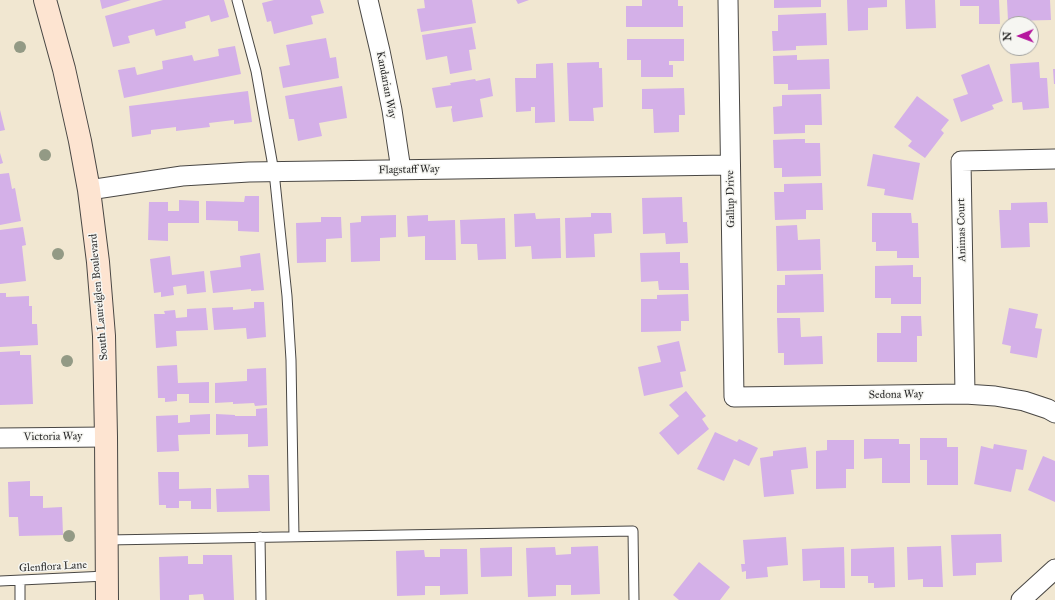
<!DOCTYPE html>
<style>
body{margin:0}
#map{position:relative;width:1055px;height:600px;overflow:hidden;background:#f1e7d1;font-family:"IM FELL Great Primer",serif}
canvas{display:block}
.north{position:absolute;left:999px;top:16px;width:40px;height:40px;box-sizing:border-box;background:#f6f6f2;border:1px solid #a5a5a2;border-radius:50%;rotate:269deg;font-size:11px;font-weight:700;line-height:16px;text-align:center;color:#2b2b2b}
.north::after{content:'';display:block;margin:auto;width:14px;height:18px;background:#b5179e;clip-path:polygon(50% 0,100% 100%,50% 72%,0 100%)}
</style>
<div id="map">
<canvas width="1055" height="600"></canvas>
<div class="north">N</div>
</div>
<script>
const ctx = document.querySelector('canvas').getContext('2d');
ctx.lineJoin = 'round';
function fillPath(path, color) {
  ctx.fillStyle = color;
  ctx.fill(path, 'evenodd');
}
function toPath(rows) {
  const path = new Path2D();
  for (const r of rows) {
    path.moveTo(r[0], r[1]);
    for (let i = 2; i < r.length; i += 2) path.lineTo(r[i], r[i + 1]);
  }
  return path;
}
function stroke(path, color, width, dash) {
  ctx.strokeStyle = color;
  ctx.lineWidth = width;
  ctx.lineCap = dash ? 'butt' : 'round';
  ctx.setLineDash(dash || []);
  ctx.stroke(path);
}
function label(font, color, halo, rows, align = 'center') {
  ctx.font = font + ' "IM FELL Great Primer",serif';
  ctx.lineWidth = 3;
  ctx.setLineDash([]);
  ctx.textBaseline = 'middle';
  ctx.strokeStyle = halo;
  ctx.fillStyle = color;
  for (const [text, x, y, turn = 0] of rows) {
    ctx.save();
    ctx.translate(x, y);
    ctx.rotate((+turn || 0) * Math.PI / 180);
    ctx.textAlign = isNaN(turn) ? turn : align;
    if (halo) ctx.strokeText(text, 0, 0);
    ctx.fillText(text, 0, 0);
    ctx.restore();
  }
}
fillPath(toPath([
 [100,0,131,0,102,9],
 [163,0,224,0,229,17,211,22,209,15,185,22,186,28,156,36,154,29,128,36,130,43,113,47,105,16],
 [274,0,320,0,324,13,311,16,313,24,274,34,271,21,267,22,262,3],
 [424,0,472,0,476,23,421,32,417,9,425,8],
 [516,0,529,0,518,4],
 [642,0,678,0,678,6,683,6,683,27,626,27,626,6,642,6],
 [774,0,821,0,821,7,774,8],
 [847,0,887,0,887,7,868,8,868,30,848,31],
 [905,0,935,0,936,28,906,29],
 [960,0,999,0,1000,24,979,24,979,6,960,6],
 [1007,0,1050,0,1051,20,1008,21],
 [826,13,827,45,796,46,796,50,773,51,772,31,778,31,778,15],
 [472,27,476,49,469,50,472,70,450,74,447,56,426,60,422,35],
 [326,38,330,58,336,57,339,78,283,88,279,67,290,65,286,45],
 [627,39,684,39,684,61,669,61,669,65,673,65,673,77,641,77,641,60,627,60],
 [235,46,241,74,124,98,118,70,135,67,137,75,163,69,162,61,192,55,194,61,219,56,218,49],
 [797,55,797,60,829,59,830,89,788,90,788,84,774,84,773,56],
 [599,62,599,68,602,68,603,107,593,108,594,121,569,121,567,63],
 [1039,62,1040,78,1047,78,1049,108,1023,110,1022,102,1012,103,1010,64],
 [553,63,555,122,535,123,535,107,531,107,531,111,516,112,515,78,536,78,536,64],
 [989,64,1003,101,992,105,994,109,961,122,953,99,968,94,961,75],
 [1053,69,1055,69,1055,84,1054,84],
 [490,78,493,96,480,99,483,117,453,122,451,109,452,108,452,106,436,108,432,88,451,85,450,83,475,79,476,81],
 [342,86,347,118,319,123,322,136,298,141,294,119,289,119,285,96],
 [684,88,685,115,679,115,679,132,654,133,653,109,642,109,642,89],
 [248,91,252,122,234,124,234,120,209,123,210,127,176,131,176,127,151,130,151,134,132,137,129,106],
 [821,94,822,125,805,125,805,133,774,134,773,107,782,106,782,95],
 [917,96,949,120,941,130,944,133,925,158,908,146,912,141,894,127],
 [0,110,5,130,0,131],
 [795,139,805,139,805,143,820,143,821,176,782,177,782,168,774,168,773,140],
 [0,153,3,163,0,164],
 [873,154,920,163,913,200,884,195,885,189,867,186],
 [9,173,12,189,15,188,21,221,0,225,0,174],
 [822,183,823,210,806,210,806,219,775,220,774,192,784,192,784,184],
 [245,196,259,196,259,232,238,231,238,221,206,220,206,201,244,202],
 [682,197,683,222,687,222,688,243,666,244,665,233,643,234,642,198],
 [179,200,199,201,199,223,168,223,168,241,148,240,149,202,168,202,168,211,179,211],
 [1047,202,1048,223,1029,223,1030,247,1001,248,999,210,1011,210,1011,203],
 [535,213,536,219,560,218,561,258,532,259,531,246,515,247,514,214],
 [591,213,611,213,612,233,594,234,595,257,566,258,565,218,591,217],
 [872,213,911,213,912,223,918,223,919,258,897,258,897,251,876,251,876,242,872,242],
 [396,215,396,237,380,238,380,261,351,262,350,223,361,222,361,216],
 [428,215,428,221,455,220,456,260,425,260,425,236,408,237,407,216],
 [321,217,341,217,342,238,326,239,326,262,297,263,296,223,321,222],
 [505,218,506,259,478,260,477,244,461,244,460,220],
 [797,225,798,240,820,239,821,270,777,271,776,226],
 [23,227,26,245,22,246,26,281,0,284,0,230],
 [680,252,680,263,688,263,689,290,659,290,658,281,641,282,640,253],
 [260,253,264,290,251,291,251,289,213,293,210,271,241,267,240,256],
 [170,256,172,275,204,271,206,292,187,294,186,285,173,287,174,295,161,297,161,292,154,293,150,259],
 [913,265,913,277,921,277,921,304,891,304,891,298,875,298,875,266],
 [823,274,824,312,777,313,777,285,785,285,785,275],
 [0,293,6,293,6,297,29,296,29,306,32,306,32,324,37,324,38,345,0,347],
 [688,294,689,321,681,321,681,331,641,332,641,299,657,299,657,295],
 [254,302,264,302,266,337,247,339,246,328,214,330,212,308,233,307,233,310,254,308],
 [206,308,208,330,176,331,177,346,156,348,154,314,165,314,164,311,175,310,176,318,187,317,187,309],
 [1009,308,1038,314,1035,328,1042,329,1037,358,1010,353,1011,346,1002,344],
 [901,316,921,316,922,336,917,336,917,362,877,362,877,333,901,333],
 [777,318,800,318,801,337,822,336,823,364,784,365,784,353,778,353],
 [679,341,686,371,680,372,683,387,644,396,638,367,661,362,657,346],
 [20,351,20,355,31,355,33,404,0,405,0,352],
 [177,365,178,383,209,382,209,403,189,403,189,394,177,394,177,401,165,402,165,398,158,398,157,366],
 [266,368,267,405,255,406,254,403,233,404,233,402,215,403,215,383,247,381,247,369],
 [686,391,706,416,702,419,709,429,678,455,659,433,679,416,669,405],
 [267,408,268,446,248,447,248,434,216,435,216,414,235,415,235,416,256,416,256,409],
 [210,414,210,434,178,435,179,451,157,452,156,416,178,415,178,423,190,422,190,415],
 [715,432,737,442,739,439,758,448,749,466,734,459,724,481,697,469],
 [920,438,947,438,947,447,958,447,958,485,927,485,927,460,920,460],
 [864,439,899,439,899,444,910,444,910,483,882,483,882,458,864,459],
 [827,440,854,440,854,469,846,469,846,488,816,489,816,451,827,450],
 [994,444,1027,450,1023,470,1016,469,1011,492,974,484,981,446,993,449],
 [806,447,808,468,791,470,794,494,764,497,760,458,773,456,773,451],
 [1043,456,1055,461,1055,502,1028,490],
 [158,472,179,472,179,489,211,488,211,509,191,509,191,501,179,501,179,508,166,508,166,505,159,505],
 [248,475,269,475,270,511,217,512,216,489,249,488],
 [30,481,30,496,43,496,43,508,62,507,63,535,19,536,18,517,9,517,8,482],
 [1001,534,1002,562,976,563,976,575,953,576,951,535],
 [786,537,788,565,767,567,768,577,746,579,746,571,742,572,741,564,745,564,743,540],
 [598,546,600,594,571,595,571,585,556,585,556,596,528,597,526,548,555,547,556,555,571,554,571,547],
 [941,546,943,587,923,587,923,579,908,580,907,547],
 [512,547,512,576,481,577,480,548],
 [844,547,845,588,820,588,820,580,803,581,802,549],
 [894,547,895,587,874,588,874,583,868,583,868,576,851,576,851,549],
 [440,549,467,549,468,594,440,595,440,586,425,586,425,595,397,596,396,551,424,550,425,557,440,557],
 [203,555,232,555,234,600,204,600,203,594,189,595,189,600,160,600,159,557,188,556,188,564,203,564],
 [699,562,730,587,720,600,679,600,673,595]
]), '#d4b0e8');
const lane = toPath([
 [237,0,256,71,274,172,287,296,291,360,294,537],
 [260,537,261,600],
 [107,540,633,531,634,600],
 [0,581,106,576],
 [20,581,20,600]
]);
const street = toPath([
 [368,0,380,51,392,110,401,170],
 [728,0,734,397,965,394,995,396,1024,401,1048,409,1055,413],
 [89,190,182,176,249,172,730,165],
 [965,394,961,161,1055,159],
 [0,438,106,437],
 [1021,600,1055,569]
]);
const secondary = toPath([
 [45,0,64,69,80,141,89,190,98,262,104,336,106,437,107,600]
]);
stroke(lane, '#494744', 11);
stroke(street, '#494744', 21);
stroke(secondary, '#494744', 24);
stroke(lane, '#fff', 9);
stroke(street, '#fff', 19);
stroke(secondary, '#fde4d1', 22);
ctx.fillStyle = '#939a85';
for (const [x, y] of [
 [20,47],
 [45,155],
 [58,254],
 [67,361],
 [69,536]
]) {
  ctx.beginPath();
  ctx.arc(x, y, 6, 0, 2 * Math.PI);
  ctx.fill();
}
label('11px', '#2b2b2b', '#f6f6f2', [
 ["Kandarian Way",386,85,79],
 ["Flagstaff Way",409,170,-1],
 ["Gallup Drive",731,199,-91],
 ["Animas Court",962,230,-91],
 ["South Laurelglen Boulevard",99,297,-95],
 ["Sedona Way",896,395,-1],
 ["Victoria Way",53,437,-1],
 ["Glenflora Lane",53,567,-3]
]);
</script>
